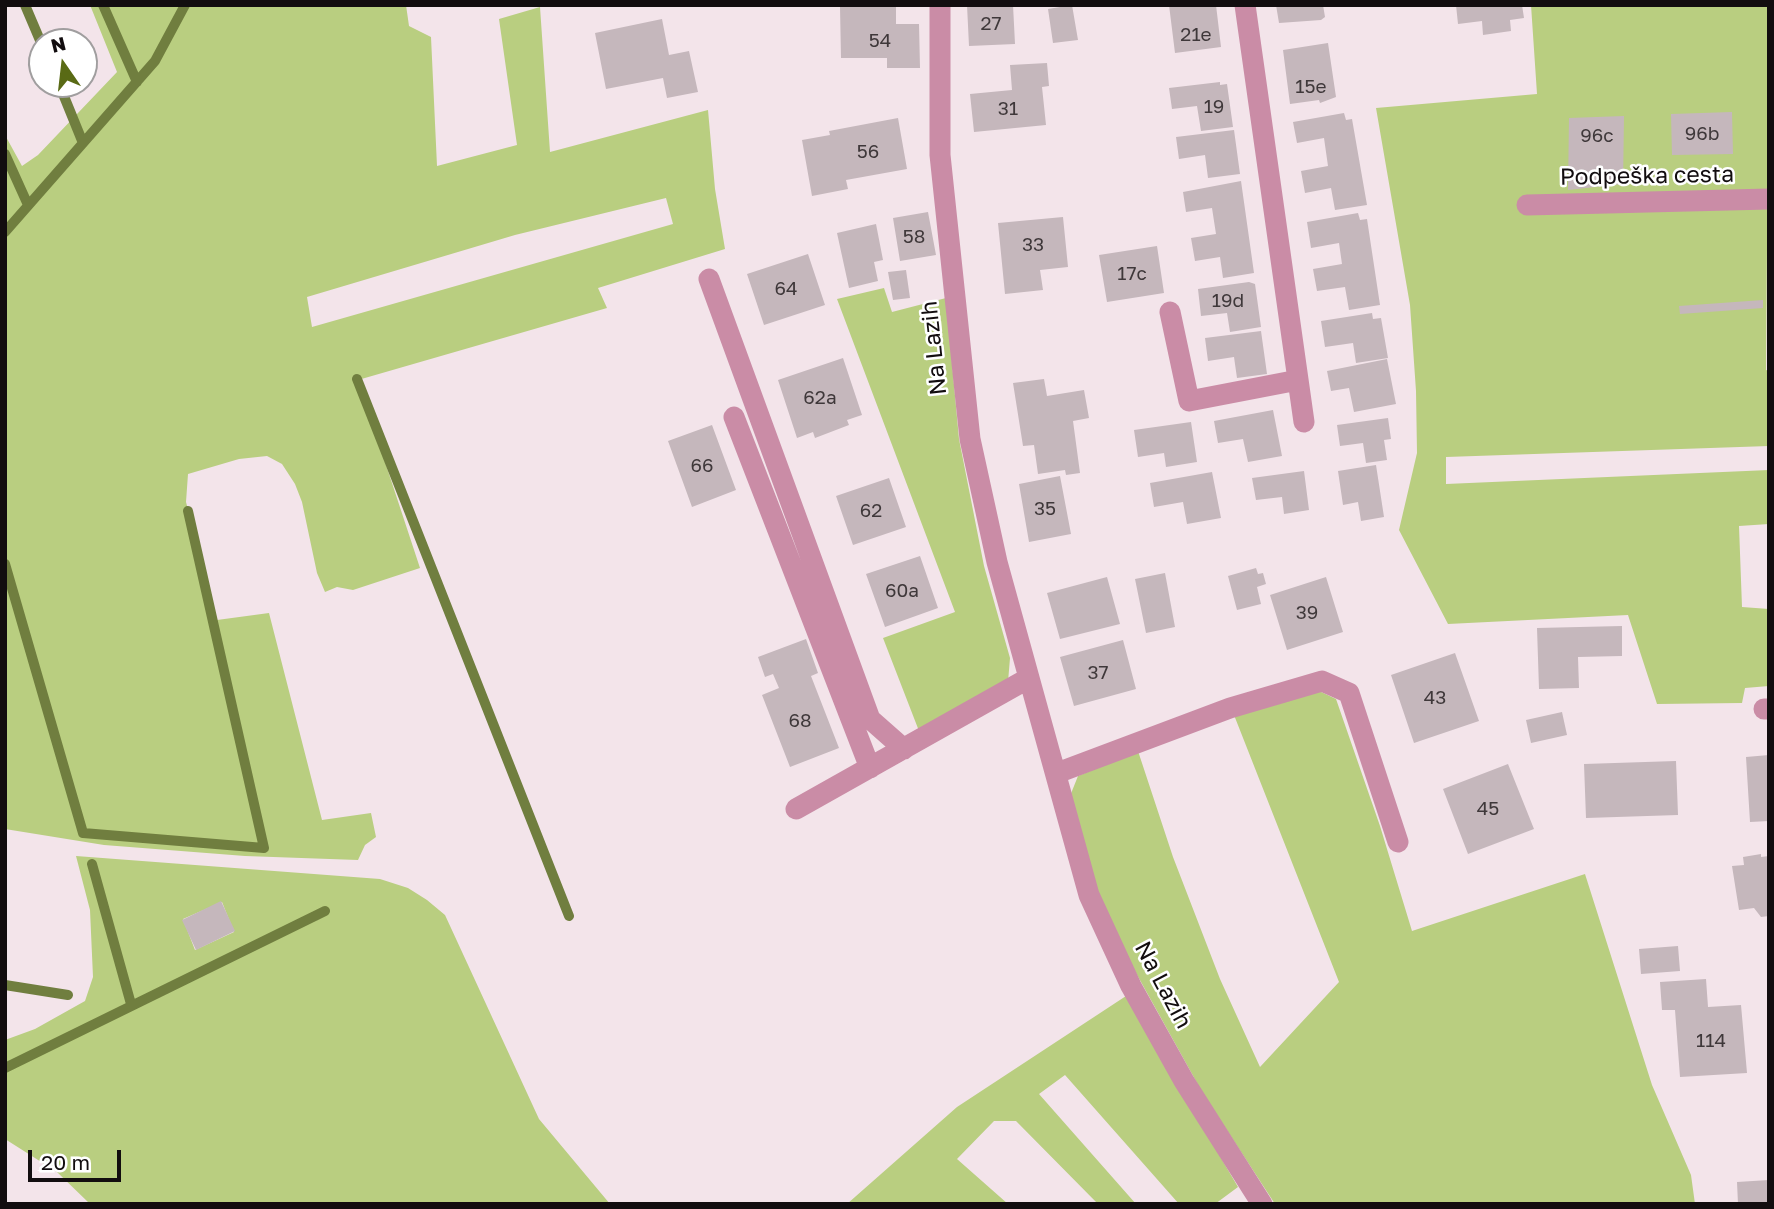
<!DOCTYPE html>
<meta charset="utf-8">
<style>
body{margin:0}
#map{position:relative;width:1774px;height:1209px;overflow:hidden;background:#f3e4ea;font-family:"Golos Text",sans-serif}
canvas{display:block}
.frame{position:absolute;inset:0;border:7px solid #120d0f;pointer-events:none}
.north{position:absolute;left:28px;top:28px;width:70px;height:70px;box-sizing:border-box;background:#fff;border:2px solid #a09e9f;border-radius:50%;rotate:346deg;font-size:19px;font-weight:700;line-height:28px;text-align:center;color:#120d0f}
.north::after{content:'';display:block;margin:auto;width:24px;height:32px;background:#596a15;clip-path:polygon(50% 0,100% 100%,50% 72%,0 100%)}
.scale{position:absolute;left:28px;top:1150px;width:93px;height:32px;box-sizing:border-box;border:4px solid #120d0f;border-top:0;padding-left:9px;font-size:21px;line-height:24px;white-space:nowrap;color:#120d0f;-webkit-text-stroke:5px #fff;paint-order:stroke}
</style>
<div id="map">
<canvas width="1774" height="1209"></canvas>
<div class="frame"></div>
<div class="north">N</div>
<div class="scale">20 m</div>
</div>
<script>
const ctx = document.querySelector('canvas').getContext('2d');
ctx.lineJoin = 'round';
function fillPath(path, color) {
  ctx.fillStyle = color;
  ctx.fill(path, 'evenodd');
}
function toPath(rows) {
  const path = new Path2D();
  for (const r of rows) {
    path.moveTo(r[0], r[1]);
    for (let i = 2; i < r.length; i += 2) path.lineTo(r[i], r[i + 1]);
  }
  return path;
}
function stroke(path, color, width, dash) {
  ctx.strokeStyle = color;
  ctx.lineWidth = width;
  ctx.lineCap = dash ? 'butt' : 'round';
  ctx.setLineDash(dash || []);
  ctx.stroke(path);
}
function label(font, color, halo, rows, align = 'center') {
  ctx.font = font + ' "Golos Text",sans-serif';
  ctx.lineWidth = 5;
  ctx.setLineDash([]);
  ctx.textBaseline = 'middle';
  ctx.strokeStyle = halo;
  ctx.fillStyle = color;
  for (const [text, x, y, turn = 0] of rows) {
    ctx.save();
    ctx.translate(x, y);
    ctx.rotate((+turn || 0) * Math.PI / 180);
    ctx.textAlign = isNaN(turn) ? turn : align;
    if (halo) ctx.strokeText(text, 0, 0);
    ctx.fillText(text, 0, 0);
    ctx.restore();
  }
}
fillPath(toPath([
 [90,5,406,5,409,26,431,37,437,166,517,145,499,19,540,7,550,152,708,110,715,189,725,249,598,288,607,308,358,380,420,568,353,590,337,587,325,592,317,573,302,502,295,484,282,464,267,456,239,459,188,474,186,502,217,620,269,613,322,820,371,813,376,837,365,845,358,860,245,856,104,845,5,829,5,135,22,166,38,155,117,72],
 [666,198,673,224,312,327,307,297,515,235],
 [1531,5,1769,5,1766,370,1769,371,1769,446,1446,457,1446,484,1769,470,1769,524,1739,526,1742,607,1769,609,1769,686,1745,688,1742,703,1657,704,1628,615,1448,624,1399,530,1417,453,1416,391,1410,305,1376,108,1537,94],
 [884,288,892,312,946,298,959,439,984,566,1010,658,1008,682,919,731,883,638,955,612,837,299],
 [1317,690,1336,699,1380,826,1412,931,1585,874,1652,1085,1691,1175,1695,1204,1275,1204,1202,1092,1136,973,1094,886,1070,796,1078,776,1138,751,1173,857,1220,979,1260,1067,1339,982,1234,715],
 [76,856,380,879,408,888,427,900,445,915,539,1119,610,1204,90,1204,57,1172,5,1139,5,1040,35,1029,85,1001,93,977,90,910],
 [222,902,234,932,195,950,183,919],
 [1126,996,1238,1187,1215,1204,1179,1204,1065,1075,1039,1094,1136,1204,1098,1204,1016,1121,994,1121,957,1159,1008,1204,847,1204,957,1107]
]), '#b9ce80');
stroke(toPath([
 [25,5,42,45],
 [103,5,137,82],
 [59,84,83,143],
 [5,154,28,205],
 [5,232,155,61,185,5],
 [357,379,569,916],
 [5,564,83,833,264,848,188,511],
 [92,864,131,1004],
 [5,985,68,995],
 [5,1068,325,911]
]), '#707e3f', 10);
fillPath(toPath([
 [967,5,1013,5,1015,44,969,46],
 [1072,5,1078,40,1053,43,1048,9],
 [1169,5,1216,5,1221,47,1175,53],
 [1276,5,1323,5,1325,17,1321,20,1279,23],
 [1456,5,1522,5,1524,18,1510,20,1511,31,1483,35,1482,21,1458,24],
 [896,6,896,24,919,24,920,68,887,68,887,58,841,58,840,7],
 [662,19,669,55,689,51,698,92,667,98,663,78,606,89,595,33],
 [1328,43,1336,97,1320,103,1319,100,1290,104,1283,50],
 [1047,63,1049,86,1042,87,1046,125,974,132,970,94,1012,90,1010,65],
 [1220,82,1220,85,1227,84,1233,127,1201,131,1197,106,1172,109,1169,88],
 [1732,112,1733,154,1672,155,1671,114],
 [1344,113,1346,120,1352,119,1367,205,1335,210,1331,188,1305,193,1301,171,1328,166,1324,138,1297,143,1293,122],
 [1624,116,1623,184,1568,190,1569,118],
 [898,118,907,169,846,180,848,189,812,196,802,140,830,135,829,131],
 [1234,130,1240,174,1208,178,1205,155,1179,159,1176,137],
 [1241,181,1254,273,1223,278,1220,257,1195,261,1191,238,1216,234,1212,208,1186,212,1183,192],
 [928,212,936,255,900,261,893,218],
 [1358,213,1360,220,1367,219,1380,305,1349,310,1345,287,1317,291,1313,269,1342,264,1339,243,1311,248,1307,222],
 [1063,217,1068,267,1040,270,1043,290,1005,294,998,223],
 [876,224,883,260,874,262,878,281,849,288,837,233],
 [1157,246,1164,293,1107,302,1099,255],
 [808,254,825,305,764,325,747,274],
 [906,270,910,298,893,300,888,272],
 [1249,282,1255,284,1261,327,1230,332,1227,313,1201,316,1198,289],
 [1763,300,1763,308,1680,314,1679,306],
 [1372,313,1373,319,1381,318,1388,358,1356,363,1353,343,1325,347,1321,321],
 [1261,331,1267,374,1237,378,1234,357,1208,361,1205,338],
 [843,358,862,415,847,420,849,425,815,438,813,432,797,438,778,380],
 [1387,359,1396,404,1354,412,1349,388,1331,391,1327,371],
 [1044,379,1047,396,1084,390,1089,418,1073,421,1080,473,1066,475,1065,470,1038,474,1034,445,1023,446,1013,383],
 [1273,410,1282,456,1248,462,1243,439,1218,443,1214,421],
 [1388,418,1391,439,1384,440,1387,460,1366,463,1363,443,1340,446,1337,425],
 [1191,422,1197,462,1166,467,1164,453,1138,457,1134,430],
 [712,425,736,490,692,507,668,441],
 [1376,465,1384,517,1361,521,1358,502,1343,505,1338,471],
 [1304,471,1309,510,1284,514,1282,497,1256,500,1252,478],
 [1212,472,1221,518,1187,524,1183,502,1154,507,1150,483],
 [1060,476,1071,534,1029,542,1019,484],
 [889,478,906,527,853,545,836,496],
 [920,556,938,608,885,627,866,574],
 [1256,568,1258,574,1263,573,1266,584,1257,587,1261,604,1237,610,1228,576],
 [1165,573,1175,627,1146,633,1135,579],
 [1107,577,1120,624,1060,639,1047,593],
 [1326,577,1343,632,1287,650,1270,595],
 [1622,626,1622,656,1578,657,1579,688,1539,689,1537,628],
 [806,639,818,673,811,676,839,748,790,767,762,695,779,688,773,674,765,677,758,657],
 [1123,640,1136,689,1074,706,1060,657],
 [1455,653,1479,721,1414,743,1391,675],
 [1562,712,1567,735,1531,743,1526,720],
 [1769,755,1769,821,1750,822,1746,757],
 [1676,761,1678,815,1586,818,1584,764],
 [1508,764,1534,829,1468,854,1443,789],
 [1761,854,1761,857,1769,856,1769,916,1761,917,1754,908,1739,910,1732,866,1744,865,1743,857],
 [221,901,235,931,196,950,182,920],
 [1678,946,1680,971,1641,974,1639,949],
 [1706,979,1708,1007,1741,1005,1747,1073,1680,1077,1675,1010,1662,1010,1660,982],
 [1769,1180,1769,1204,1738,1204,1737,1182]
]), '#c5b7bc');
stroke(toPath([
 [940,5,940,155,970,439,997,562,1089,895,1131,986,1184,1081,1262,1204],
 [1245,5,1304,422],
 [1527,205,1769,199],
 [709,279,870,719,904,749],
 [1170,312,1189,401,1298,380],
 [734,417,870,768],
 [1764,709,1769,709],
 [1057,773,1230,708,1322,681,1349,693,1398,842],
 [796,809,1029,678]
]), '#ca8ca6', 21);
label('19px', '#3f383a', null, [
 ["27",991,24],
 ["21e",1196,35],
 ["54",880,41],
 ["15e",1311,87],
 ["19",1214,107],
 ["31",1008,109],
 ["96b",1702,134],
 ["96c",1597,136],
 ["56",868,152],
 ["58",914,237],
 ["33",1033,245],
 ["17c",1132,274],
 ["64",786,289],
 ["19d",1228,301],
 ["62a",820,398],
 ["66",702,466],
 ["35",1045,509],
 ["62",871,511],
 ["60a",902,591],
 ["39",1307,613],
 ["37",1098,673],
 ["43",1435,698],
 ["68",800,721],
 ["45",1488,809],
 ["114",1711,1041]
]);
label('23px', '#120d0f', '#fff', [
 ["Podpeška cesta",1647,176,-1],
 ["Na Lazih",934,348,-96],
 ["Na Lazih",1163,985,62]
]);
</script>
